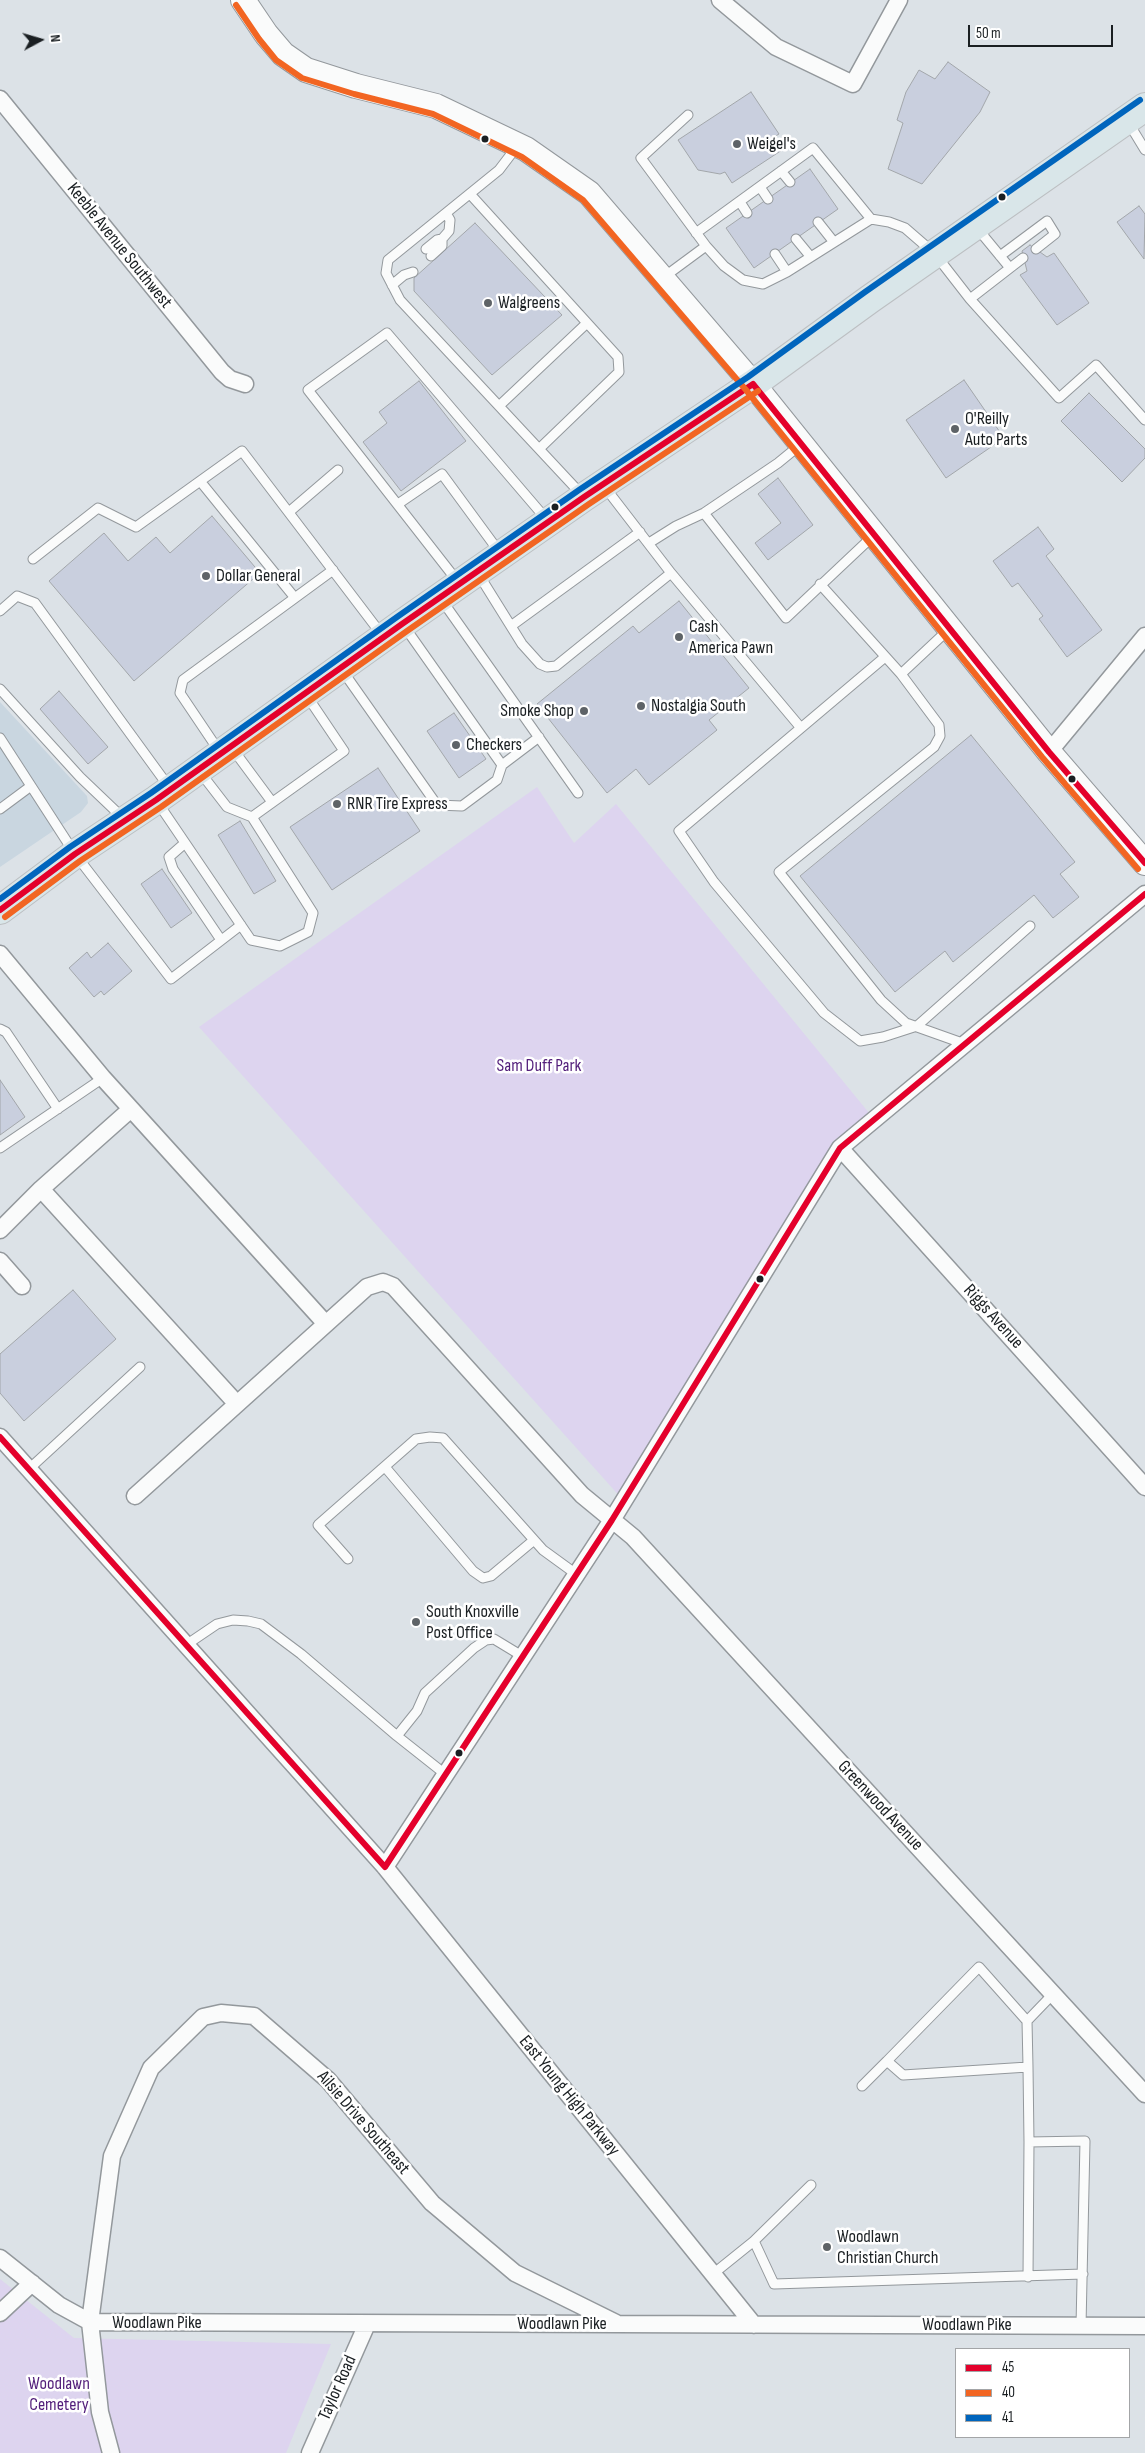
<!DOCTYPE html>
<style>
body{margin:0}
#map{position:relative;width:1145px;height:2453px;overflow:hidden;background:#dce2e7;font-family:"Sofia Sans Condensed",sans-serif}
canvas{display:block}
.legend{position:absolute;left:955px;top:2348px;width:175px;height:90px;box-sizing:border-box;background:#fff;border:1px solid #a3a5a7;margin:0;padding:6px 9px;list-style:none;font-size:15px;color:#1a1f22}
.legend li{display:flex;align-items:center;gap:10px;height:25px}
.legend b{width:25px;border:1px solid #a3a5a7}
.north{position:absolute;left:15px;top:15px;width:50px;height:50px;-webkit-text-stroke:4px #fff;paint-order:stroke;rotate:84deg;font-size:14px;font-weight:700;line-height:20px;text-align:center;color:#1a1f22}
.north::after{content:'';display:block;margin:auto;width:18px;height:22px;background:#1a1f22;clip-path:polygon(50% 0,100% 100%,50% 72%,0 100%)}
.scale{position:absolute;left:968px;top:25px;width:145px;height:22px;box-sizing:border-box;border:2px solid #1a1f22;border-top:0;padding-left:6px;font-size:15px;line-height:18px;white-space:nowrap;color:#1a1f22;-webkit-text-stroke:4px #fff;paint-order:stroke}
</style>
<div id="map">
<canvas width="1145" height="2453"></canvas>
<ul class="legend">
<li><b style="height:6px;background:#e4002b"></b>45</li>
<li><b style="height:6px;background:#f26522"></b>40</li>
<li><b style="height:6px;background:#0065bd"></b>41</li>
</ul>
<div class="north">N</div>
<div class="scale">50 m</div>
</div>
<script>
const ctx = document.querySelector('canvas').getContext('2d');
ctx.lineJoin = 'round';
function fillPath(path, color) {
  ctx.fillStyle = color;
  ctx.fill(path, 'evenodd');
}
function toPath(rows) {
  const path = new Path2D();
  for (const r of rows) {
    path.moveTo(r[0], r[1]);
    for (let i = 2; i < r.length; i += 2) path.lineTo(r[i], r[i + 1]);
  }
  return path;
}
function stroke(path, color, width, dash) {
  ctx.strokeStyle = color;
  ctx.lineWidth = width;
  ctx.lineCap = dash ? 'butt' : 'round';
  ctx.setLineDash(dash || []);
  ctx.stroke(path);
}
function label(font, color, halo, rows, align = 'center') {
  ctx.font = font + ' "Sofia Sans Condensed",sans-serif';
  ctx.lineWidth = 5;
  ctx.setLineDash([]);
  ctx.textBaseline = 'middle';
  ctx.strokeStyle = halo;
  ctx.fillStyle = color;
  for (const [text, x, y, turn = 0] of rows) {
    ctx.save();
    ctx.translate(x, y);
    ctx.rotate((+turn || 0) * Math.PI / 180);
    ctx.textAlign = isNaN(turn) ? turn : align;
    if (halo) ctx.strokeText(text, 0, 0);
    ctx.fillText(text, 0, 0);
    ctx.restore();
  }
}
fillPath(toPath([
 [0,702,87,796,88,803,81,812,0,867]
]), '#c9d6e0');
fillPath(toPath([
 [537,787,574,843,616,804,874,1119,840,1148,623,1500,199,1027],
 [0,2279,74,2338,331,2344,286,2453,0,2453]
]), '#ddd4ef');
const building = toPath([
 [948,62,990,92,980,112,922,184,888,169,903,123,897,120,906,92,919,70,935,79,948,62],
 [751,92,779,134,774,137,782,150,732,183,725,172,720,174,698,170,678,140,751,92],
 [810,169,838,209,754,268,726,228,810,169],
 [1139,206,1145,214,1144,259,1117,222,1139,206],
 [475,223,562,315,492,375,414,291,414,278,475,223],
 [1030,245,1047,257,1054,253,1089,303,1057,325,1020,275,1027,271,1022,251,1030,245],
 [964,380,1004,438,946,478,906,420,964,380],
 [419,381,466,441,401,491,363,442,387,423,379,412,419,381],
 [1089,393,1145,449,1145,458,1122,482,1061,421,1089,393],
 [778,478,813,525,768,560,755,543,781,523,758,494,778,478],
 [212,516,260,573,134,681,49,581,104,533,128,561,156,537,170,553,212,516],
 [1038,527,1054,549,1046,556,1102,630,1067,657,1039,619,1043,616,1018,583,1012,587,993,561,1038,527],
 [679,601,749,688,709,720,717,730,649,785,636,769,607,793,537,704,633,626,639,633,679,601],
 [59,691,108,747,88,764,40,709,59,691],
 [454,713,486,759,459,778,427,731,454,713],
 [971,735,1075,862,1060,874,1079,897,1053,918,1034,895,953,962,945,951,895,992,800,876,971,735],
 [378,768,420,831,332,890,290,827,378,768],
 [240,821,276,881,254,894,218,835,240,821],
 [162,869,192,913,171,928,141,884,162,869],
 [108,943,132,971,104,995,101,991,94,997,69,968,87,952,91,958,108,943],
 [0,1080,25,1117,0,1135,0,1080],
 [73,1290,116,1339,24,1421,0,1393,0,1354,73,1290]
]);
fillPath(building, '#c9cfde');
stroke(building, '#a2a6aa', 1);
const lane = toPath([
 [688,115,641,158,706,246],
 [1128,122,1145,150],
 [518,145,499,170,388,260,386,273,400,300,582,495],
 [781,171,790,182],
 [760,187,768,199],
 [470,194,618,357,619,372,539,449],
 [740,202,747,213],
 [818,222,833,241],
 [696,233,813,148,871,219],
 [796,239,810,256],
 [426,249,437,240,442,239,449,231,450,220,446,213],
 [775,254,787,272],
 [431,256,442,246,442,239],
 [1000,256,1047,221,1055,234,1036,249],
 [1010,268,1023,258],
 [664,277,706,246,724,266,743,280,763,284,787,272,871,219,889,222,905,228,935,254,970,299,1059,398,1096,365,1145,420],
 [392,285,404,275,413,272],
 [970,299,1010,268,977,228],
 [499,406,587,323],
 [200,481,295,598],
 [398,504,442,474,500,553],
 [289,512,338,470],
 [704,513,786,618,874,535],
 [649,543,676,526,704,513,778,463,800,445],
 [33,559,98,508,136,527,242,451,382,635],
 [671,573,801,728],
 [479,575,522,644,540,664,547,667,556,666,671,573,604,486],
 [458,582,308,390,387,333,547,520],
 [820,584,901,674,948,630],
 [441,599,578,793],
 [0,611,17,596,35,603,169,787],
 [511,626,640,532],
 [885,657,679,831,714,882,824,1013,860,1041,883,1037,917,1026,1030,926],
 [342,670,437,805,462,806,497,780,502,765,404,626],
 [901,674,939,725,940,736,934,747,779,872,881,1000,906,1023,965,1044],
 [0,689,80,777,124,819],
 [0,738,75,854,171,979,241,925],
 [232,748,272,802],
 [219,751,180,693,183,680,333,570],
 [502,765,539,737],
 [158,803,251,940,280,946,308,932,313,913,252,817,227,807,200,772],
 [0,809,31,786],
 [252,817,344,751,307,696],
 [185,843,169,857,173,869,221,940],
 [0,1029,6,1032,58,1109],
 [0,1148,103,1078],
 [385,1467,473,1571,483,1578,491,1576,534,1540],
 [29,1469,140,1367],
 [348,1559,318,1525,416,1439,430,1437,443,1438,543,1550,576,1574],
 [186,1645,217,1624,233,1620,248,1621,261,1624,301,1654,397,1736,445,1774],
 [397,1736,417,1711,425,1693,474,1648,486,1640,494,1639,522,1656],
 [1027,2021,1053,1994],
 [1028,2067,1027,2021,979,1967,887,2061,903,2075,1028,2067,1029,2142,1085,2141,1081,2326],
 [862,2086,887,2061],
 [811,2185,754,2241,774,2284,1083,2274],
 [713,2274,754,2241],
 [1028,2277,1029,2142]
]);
const street = toPath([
 [720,0,776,47,853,84,899,0],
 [0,99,222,372,230,379,245,384],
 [1049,752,1145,636],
 [0,954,103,1078,326,1324],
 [840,1148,1145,1487],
 [41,1189,237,1404],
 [0,1230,41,1189,131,1109],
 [0,1261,22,1286],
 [0,1437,385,1867,754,2325],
 [135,1496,367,1287,383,1282,393,1286,582,1495,633,1537,1145,2094],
 [385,1867,612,1520,840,1148,1145,894],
 [0,2258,59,2305,90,2322,1145,2326],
 [0,2313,32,2283],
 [111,2453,100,2412,90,2322,112,2156,151,2068,203,2017,221,2013,254,2016,328,2080,432,2203,515,2273,616,2323],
 [310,2453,367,2324]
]);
const secondary = toPath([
 [243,0,266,34,283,54,306,70,356,86,436,106,526,149,589,193,753,384,1049,752,1145,863]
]);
const highway = toPath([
 [0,910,75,854,156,800,402,624,584,497,753,384,870,299,1145,107]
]);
stroke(lane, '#93989c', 11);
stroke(street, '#93989c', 19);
stroke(secondary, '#93989c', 26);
stroke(highway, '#bcbfc2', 30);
stroke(lane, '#fafbfb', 9);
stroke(street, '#fafbfb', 16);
stroke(secondary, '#fafbfb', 24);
stroke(highway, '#d9e6e9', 28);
stroke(toPath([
 [0,910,75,854,156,800,402,624,584,497,753,384,1049,752,1145,863],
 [0,1437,385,1867,612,1520,840,1148,1145,894]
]), '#e4002b', 6);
stroke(toPath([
 [236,5,259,39,276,60,302,78,354,94,433,114,522,157,583,200,746,390,1042,757,1138,869],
 [5,917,80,861,161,807,407,631,589,504,758,391]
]), '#f26522', 6);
stroke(toPath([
 [0,899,70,847,151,793,397,617,579,490,748,377,865,292,1140,100]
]), '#0065bd', 6);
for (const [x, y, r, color] of [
 [485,139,4.5,"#1a1f22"],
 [737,144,5,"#5e6367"],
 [1002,197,4.5,"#1a1f22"],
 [488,303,5,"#5e6367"],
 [955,429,5,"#5e6367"],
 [555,507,4.5,"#1a1f22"],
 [206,576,5,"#5e6367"],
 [679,637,5,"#5e6367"],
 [641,706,5,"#5e6367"],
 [584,711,5,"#5e6367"],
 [456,745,5,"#5e6367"],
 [1072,779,4.5,"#1a1f22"],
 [337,804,5,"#5e6367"],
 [760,1279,4.5,"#1a1f22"],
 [416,1622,5,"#5e6367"],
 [459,1753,4.5,"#1a1f22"],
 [827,2247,5,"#5e6367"]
]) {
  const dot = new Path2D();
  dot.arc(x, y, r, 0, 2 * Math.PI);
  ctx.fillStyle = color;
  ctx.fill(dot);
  stroke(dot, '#fff', 2);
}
label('18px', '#1a1f22', '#fff', [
 ["Weigel's",747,144],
 ["Walgreens",498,303],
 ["O'Reilly",965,419],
 ["Auto Parts",965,440],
 ["Dollar General",216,576],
 ["Cash",689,627],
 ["America Pawn",689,648],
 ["Nostalgia South",651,706],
 ["Smoke Shop",574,711,"right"],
 ["Checkers",466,745],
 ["RNR Tire Express",347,804],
 ["South Knoxville",426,1612],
 ["Post Office",426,1633],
 ["Woodlawn",837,2237],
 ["Christian Church",837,2258]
], 'left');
label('18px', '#1a1f22', '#fff', [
 ["Keeble Avenue Southwest",119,246,51],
 ["Riggs Avenue",993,1317,48],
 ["Greenwood Avenue",880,1806,47],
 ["East Young High Parkway",569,2096,51],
 ["Ailsie Drive Southeast",363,2123,49],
 ["Woodlawn Pike",157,2323],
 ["Woodlawn Pike",562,2324],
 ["Woodlawn Pike",967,2325],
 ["Taylor Road",338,2388,-66]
]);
label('18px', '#521e7a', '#fff', [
 ["Sam Duff Park",539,1066],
 ["Woodlawn",59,2384],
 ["Cemetery",59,2405]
]);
</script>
